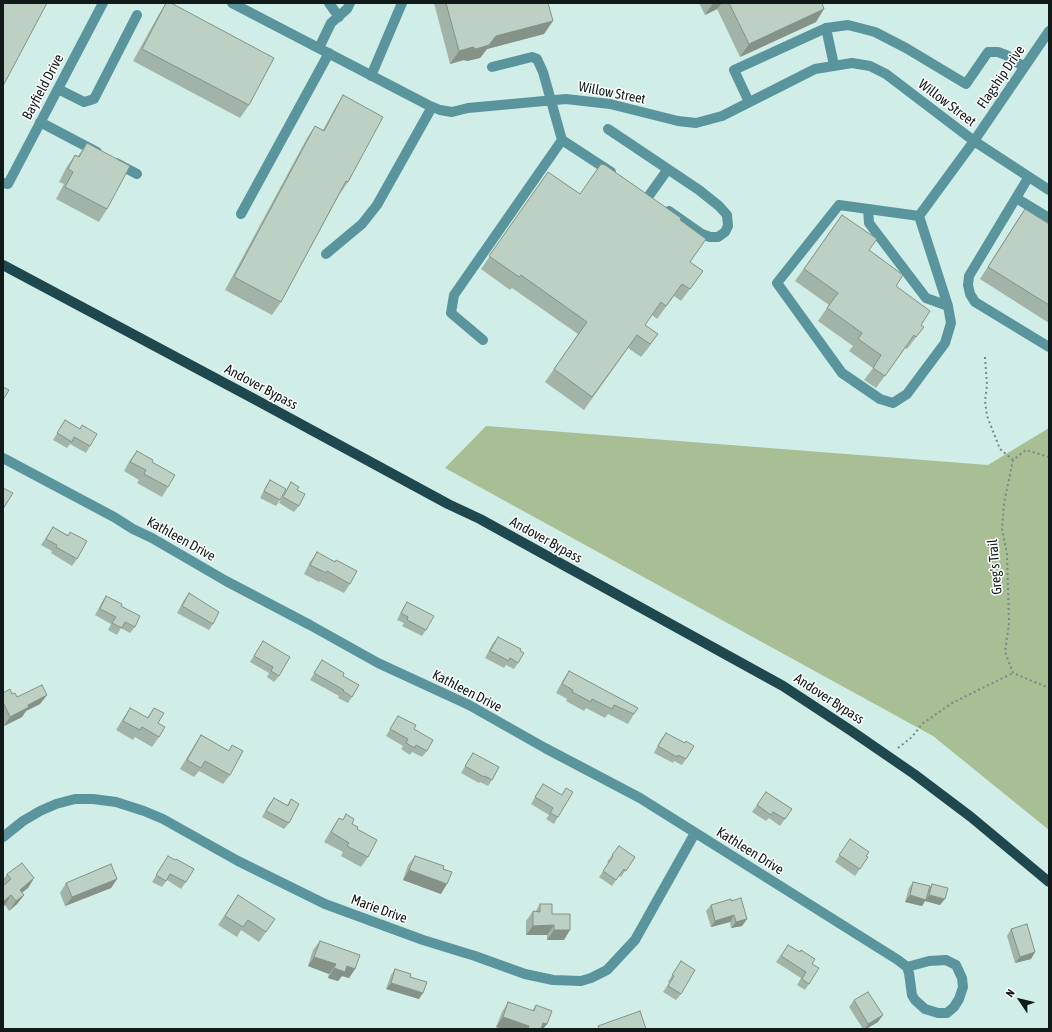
<!DOCTYPE html>
<style>
body{margin:0}
#map{position:relative;width:1052px;height:1032px;overflow:hidden;background:#d1ede7;font-family:"Asap Condensed",sans-serif}
canvas{display:block}
.frame{position:absolute;inset:0;border:4px solid #101b19;pointer-events:none}
.north{position:absolute;left:1000px;top:980px;width:40px;height:40px;-webkit-text-stroke:3px #fff;paint-order:stroke;rotate:305deg;font-size:11px;font-weight:700;line-height:16px;text-align:center;color:#101b19}
.north::after{content:'';display:block;margin:auto;width:14px;height:18px;background:#101b19;clip-path:polygon(50% 0,100% 100%,50% 72%,0 100%)}
</style>
<div id="map">
<canvas width="1052" height="1032"></canvas>
<div class="frame"></div>
<div class="north">N</div>
</div>
<script>
const ctx = document.querySelector('canvas').getContext('2d');
ctx.lineJoin = 'round';
function fillPath(path, color) {
  ctx.fillStyle = color;
  ctx.fill(path, 'evenodd');
}
function toPath(rows) {
  const path = new Path2D();
  for (const r of rows) {
    path.moveTo(r[0], r[1]);
    for (let i = 2; i < r.length; i += 2) path.lineTo(r[i], r[i + 1]);
  }
  return path;
}
function stroke(path, color, width, dash) {
  ctx.strokeStyle = color;
  ctx.lineWidth = width;
  ctx.lineCap = dash ? 'butt' : 'round';
  ctx.setLineDash(dash || []);
  ctx.stroke(path);
}
function label(font, color, halo, rows, align = 'center') {
  ctx.font = font + ' "Asap Condensed",sans-serif';
  ctx.lineWidth = 3;
  ctx.setLineDash([]);
  ctx.textBaseline = 'middle';
  ctx.strokeStyle = halo;
  ctx.fillStyle = color;
  for (const [text, x, y, turn = 0] of rows) {
    ctx.save();
    ctx.translate(x, y);
    ctx.rotate((+turn || 0) * Math.PI / 180);
    ctx.textAlign = isNaN(turn) ? turn : align;
    if (halo) ctx.strokeText(text, 0, 0);
    ctx.fillText(text, 0, 0);
    ctx.restore();
  }
}
fillPath(toPath([
 [486,426,988,465,1049,428,1049,830,933,736,445,468]
]), '#a8be95');
stroke(toPath([
 [985,357,987,385,985,401,987,416,1000,449,1013,460],
 [1049,457,1026,450,1013,460,1004,503,1002,529,1007,554,1009,623,1005,652,1013,673,1049,688],
 [898,748,912,737,922,724,952,703,1013,673]
]), '#768a86', 2, [2, 3]);
stroke(toPath([
 [232,3,428,105,440,110,452,112,468,108,566,99,610,104,678,121,696,123,722,116,815,69,852,63,870,66,886,74,974,141,1049,190],
 [329,3,339,17],
 [826,28,834,65],
 [319,48,331,23,347,9,350,3],
 [492,67,532,57,537,59,543,72,562,140,611,172],
 [371,76,402,3],
 [58,89,84,102,94,99,137,15],
 [749,102,734,70,826,28,848,25,875,32,906,48,966,84,988,52,998,52,1006,55,1024,67],
 [40,122,97,152],
 [608,129,699,190,719,206,727,215,728,226,725,232,718,237,710,237,702,234,669,211],
 [116,163,137,174],
 [1028,178,969,276,968,285,970,294,975,302,1049,347],
 [3,183,8,184,103,3],
 [648,197,668,169],
 [1016,198,1049,218],
 [839,205,919,216,948,306,951,323,945,343,907,394,893,403,880,399,842,373,777,283,839,205],
 [868,209,869,223,926,298,948,306],
 [241,214,329,53],
 [919,216,974,141,1049,31],
 [326,254,362,224,377,205,432,107],
 [483,340,451,313,454,295,562,140],
 [3,458,114,517,133,529,152,538,226,581,310,625,378,663,469,705,545,748,640,798,898,960,907,967],
 [3,837,23,821,40,811,56,804,75,799,93,799,116,802,144,811,163,819,238,861,325,904,423,940,475,956,525,974,553,980,581,981,591,978,607,970,635,940,695,833],
 [946,960,956,965,962,978,963,987,959,999,954,1007,947,1013,938,1013,925,1009,915,1000,912,995,909,973,907,967,929,961,946,960]
]), '#5a959e', 10);
stroke(toPath([
 [3,265,258,401,448,504,480,519,783,686,850,730,914,774,971,817,1049,882]
]), '#1e484e', 10);
fillPath(toPath([
 [166,3,249,105,240,118,133,61,159,14],
 [434,3,548,3,544,34,487,49,480,58,467,61,464,60,450,64],
 [699,3,822,3,816,22,740,57,717,9,705,15],
 [343,95,348,182,339,195,281,302,272,315,225,290,307,138,315,126,323,130,335,108],
 [87,143,107,209,99,222,56,199,64,184,59,182,66,168,75,155,78,156],
 [548,172,580,194,680,220,690,262,703,271,681,301,674,296,657,319,652,315,645,325,658,334,649,347,641,357,628,348,584,410,545,382,578,334,512,288,510,290,481,269],
 [1025,209,1049,224,1049,323,980,279,1016,222],
 [842,215,896,286,921,325,924,327,907,349,905,348,876,388,864,380,873,368,849,351,853,346,818,321,829,305,795,281],
 [65,420,80,429,82,425,90,446,86,453,70,444,67,448,53,440],
 [137,451,152,462,168,487,162,497,137,483,139,480,124,471,130,460],
 [270,480,280,500,276,506,260,498,266,486],
 [291,482,297,490,299,506,294,512,279,503],
 [53,527,68,535,70,532,77,559,72,566,51,553,52,551,41,545],
 [317,552,335,562,336,560,350,584,344,593,320,581,319,582,304,574,310,562],
 [189,593,213,624,209,630,177,613,184,600],
 [106,596,121,606,135,627,130,633,121,628,117,635,108,630,111,624,95,615,102,602],
 [407,602,426,630,422,636,402,626,404,623,397,620,403,608],
 [498,637,520,651,518,663,514,669,506,665,504,668,485,658,493,643],
 [263,641,279,676,274,682,267,677,269,673,250,662],
 [322,660,343,676,352,697,348,703,338,698,339,696,310,680],
 [569,671,634,714,628,724,608,714,605,718,586,708,584,711,566,701,567,699,556,693,563,680],
 [3,693,12,694,17,697,47,695,40,704,26,711,22,717,4,726,3,725],
 [130,708,147,718,154,708,158,723,159,737,152,747,135,737,133,740,116,730,124,717],
 [398,716,414,729,427,751,422,757,412,752,410,755,401,749,403,746,386,736,394,722],
 [666,733,686,759,682,765,674,761,673,763,654,753,661,739],
 [201,735,229,751,232,745,230,775,223,784,199,771,194,777,180,769,195,744],
 [473,753,492,780,488,786,480,782,479,783,461,773],
 [543,784,558,817,554,824,546,819,549,815,531,804],
 [766,792,792,809,780,826,769,818,766,821,752,812],
 [274,798,287,805,291,799,289,823,284,829,262,817,269,804],
 [346,814,352,824,357,829,368,857,361,867,341,856,343,852,324,842,333,827,339,818,343,820],
 [850,839,868,857,855,876,835,862],
 [619,846,635,857,621,877,619,876,612,886,599,877,609,863,607,862],
 [168,856,186,882,181,889,167,880,162,887,152,882],
 [415,856,443,869,441,894,403,880,408,865],
 [7,874,34,878,28,888,22,893,24,895,17,904,9,911,5,905,3,906,3,880],
 [117,879,111,888,65,906,60,893,66,883],
 [913,882,929,888,932,884,940,905,925,901,922,906,905,902,909,888],
 [238,895,266,932,259,942,241,930,237,937,218,925],
 [731,901,747,919,742,926,731,928,730,922,711,927,706,911,711,905],
 [540,904,552,914,564,940,547,940,547,935,526,935,526,921,533,911,535,912],
 [1011,929,1035,952,1031,959,1015,963,1007,936],
 [320,941,355,969,349,978,342,976,338,981,328,978,329,974,308,966,313,950],
 [788,945,812,964,809,984,805,990,797,985,801,978,776,962],
 [681,961,681,994,676,1000,663,992,669,983,668,982],
 [395,969,410,977,419,999,386,989,391,975],
 [854,1000,878,1022,866,1029,863,1029,849,1007],
 [508,1002,532,1011,536,1005,547,1024,543,1029,503,1029,496,1027,502,1012]
]), '#a2b4a8');
fillPath(toPath([
 [713,3,722,3,717,9,705,15],
 [824,9,816,22,740,57,749,44],
 [553,21,544,34,487,49,480,58,467,61,464,60,450,64,459,51,496,36],
 [47,695,40,704,26,711,22,717,4,726,10,717,28,705],
 [409,870,447,884,441,894,403,880],
 [34,878,28,888,13,899,20,890],
 [117,879,111,888,65,906,72,897],
 [11,895,5,905,3,906,3,903,4,901],
 [24,895,17,904,9,911,16,901],
 [910,895,926,900,929,895,945,899,940,905,925,901,922,906,905,902],
 [734,915,730,922,711,927,715,921],
 [747,919,742,926,731,928,736,922],
 [554,925,547,935,526,935,533,926],
 [554,930,570,930,564,940,547,940],
 [1035,952,1031,959,1015,963,1020,957],
 [314,957,336,964,329,974,308,966],
 [347,966,355,969,349,978,342,976,338,981,328,978,334,968],
 [391,983,423,993,419,999,386,989],
 [883,1015,878,1022,866,1029,865,1029,868,1024],
 [503,1017,529,1026,527,1029,503,1029,496,1027],
 [543,1023,547,1024,543,1029,539,1029]
]), '#849288');
const building = toPath([
 [3,3,47,3,3,86,3,3],
 [166,3,171,3,274,58,249,105,142,49,166,3],
 [446,3,548,3,553,21,496,36,489,45,476,49,473,47,459,51,446,3],
 [729,3,822,3,824,9,749,44,729,3],
 [343,95,383,117,348,182,346,181,281,302,234,277,315,126,324,131,343,95],
 [87,143,130,166,107,209,65,187,73,172,68,169,75,155,79,157,87,143],
 [601,164,605,165,681,218,680,220,706,239,690,262,703,271,690,289,682,284,666,306,661,302,645,325,658,334,650,344,637,335,592,397,554,369,587,322,521,275,519,277,489,256,548,172,580,194,601,164],
 [1025,209,1049,224,1049,305,988,267,1025,209],
 [842,215,877,239,869,250,903,275,896,286,930,311,921,325,924,327,916,337,914,335,885,376,873,368,881,355,858,339,862,333,827,308,838,293,804,269,842,215],
 [3,387,9,390,3,400,3,387],
 [65,420,80,429,82,425,97,434,90,446,74,437,72,442,57,433,65,420],
 [137,451,153,460,152,462,175,475,168,487,144,474,146,470,130,462,137,451],
 [270,480,286,489,280,500,264,491,270,480],
 [291,482,299,487,297,490,305,494,299,506,283,497,291,482],
 [3,488,13,493,3,509,3,488],
 [53,527,68,536,70,532,87,541,77,559,56,547,57,545,46,539,53,527],
 [317,552,335,562,336,560,357,571,350,584,327,571,326,573,310,565,317,552],
 [189,593,219,612,213,624,182,606,189,593],
 [106,596,122,604,121,606,140,616,135,627,125,622,122,628,112,623,116,617,100,609,106,596],
 [407,602,434,616,426,630,407,620,408,617,401,613,407,602],
 [498,637,521,649,520,651,524,653,518,663,510,658,509,661,490,651,498,637],
 [263,641,290,657,279,676,271,671,273,667,254,656,263,641],
 [322,660,344,673,343,676,359,685,352,697,343,691,344,690,314,673,322,660],
 [569,671,638,708,634,714,614,705,612,709,592,699,591,702,572,692,573,690,562,684,569,671],
 [42,685,47,695,28,705,29,707,10,717,3,702,3,693,10,689,12,694,15,693,17,697,42,685],
 [130,708,148,718,154,708,164,713,158,723,165,727,159,737,142,727,140,730,123,721,130,708],
 [398,716,416,725,414,729,433,740,427,751,416,745,415,748,406,743,408,739,390,729,398,716],
 [666,733,685,743,686,741,694,746,686,759,678,755,677,757,658,746,666,733],
 [201,735,229,751,232,745,243,751,230,775,205,761,201,768,187,760,201,735],
 [473,753,499,767,492,780,485,776,484,777,465,766,473,753],
 [543,784,562,795,566,788,573,792,558,817,550,813,553,808,535,797,543,784],
 [766,792,792,809,785,819,773,812,771,815,757,805,766,792],
 [274,798,288,806,291,799,299,804,289,823,266,811,274,798],
 [346,814,354,819,352,824,358,827,357,829,377,840,368,857,347,846,349,843,331,832,339,818,343,820,346,814],
 [850,839,869,852,866,856,868,857,860,869,839,855,850,839],
 [619,846,635,857,626,871,624,869,616,880,603,871,613,856,612,855,619,846],
 [168,856,175,860,176,859,194,869,186,882,170,874,166,881,156,875,168,856],
 [415,856,444,866,443,869,452,872,447,884,409,870,415,856],
 [22,863,34,878,20,890,24,895,16,901,11,895,4,901,3,899,3,886,11,879,7,874,22,863],
 [111,864,117,879,72,897,66,883,111,864],
 [913,882,930,886,926,900,910,895,913,882],
 [932,884,948,888,945,899,929,895,932,884],
 [238,895,275,919,266,932,248,920,243,927,225,916,238,895],
 [741,898,747,919,736,922,734,915,715,921,711,905,731,899,731,901,741,898],
 [540,904,552,904,552,914,570,914,570,930,554,930,554,925,533,926,533,911,540,912,540,904],
 [1027,924,1035,952,1020,957,1011,929,1027,924],
 [320,941,360,955,355,969,347,966,345,972,334,968,336,964,314,957,320,941],
 [788,945,800,952,801,950,815,959,812,964,819,968,809,984,802,979,806,972,781,956,788,945],
 [681,961,695,970,681,994,668,986,674,976,672,975,681,961],
 [395,969,411,974,410,977,427,982,423,993,391,983,395,969],
 [868,992,883,1015,868,1024,854,1000,868,992],
 [508,1002,534,1011,536,1005,552,1011,547,1024,543,1023,541,1029,528,1029,529,1026,503,1017,508,1002],
 [640,1011,646,1029,599,1029,598,1026,640,1011]
]);
fillPath(building, '#bcd1c3');
stroke(building, '#849288', 1);
label('14px', '#101b19', '#fff', [
 ["Flagship Drive",1001,77,-56],
 ["Bayfield Drive",43,87,-62],
 ["Willow Street",612,93,11],
 ["Willow Street",947,103,37],
 ["Andover Bypass",261,387,28],
 ["Kathleen Drive",181,539,29],
 ["Andover Bypass",546,540,29],
 ["Greg's Trail",995,567,-95],
 ["Kathleen Drive",467,691,27],
 ["Andover Bypass",829,699,33],
 ["Kathleen Drive",750,851,32],
 ["Marie Drive",379,909,20]
]);
</script>
